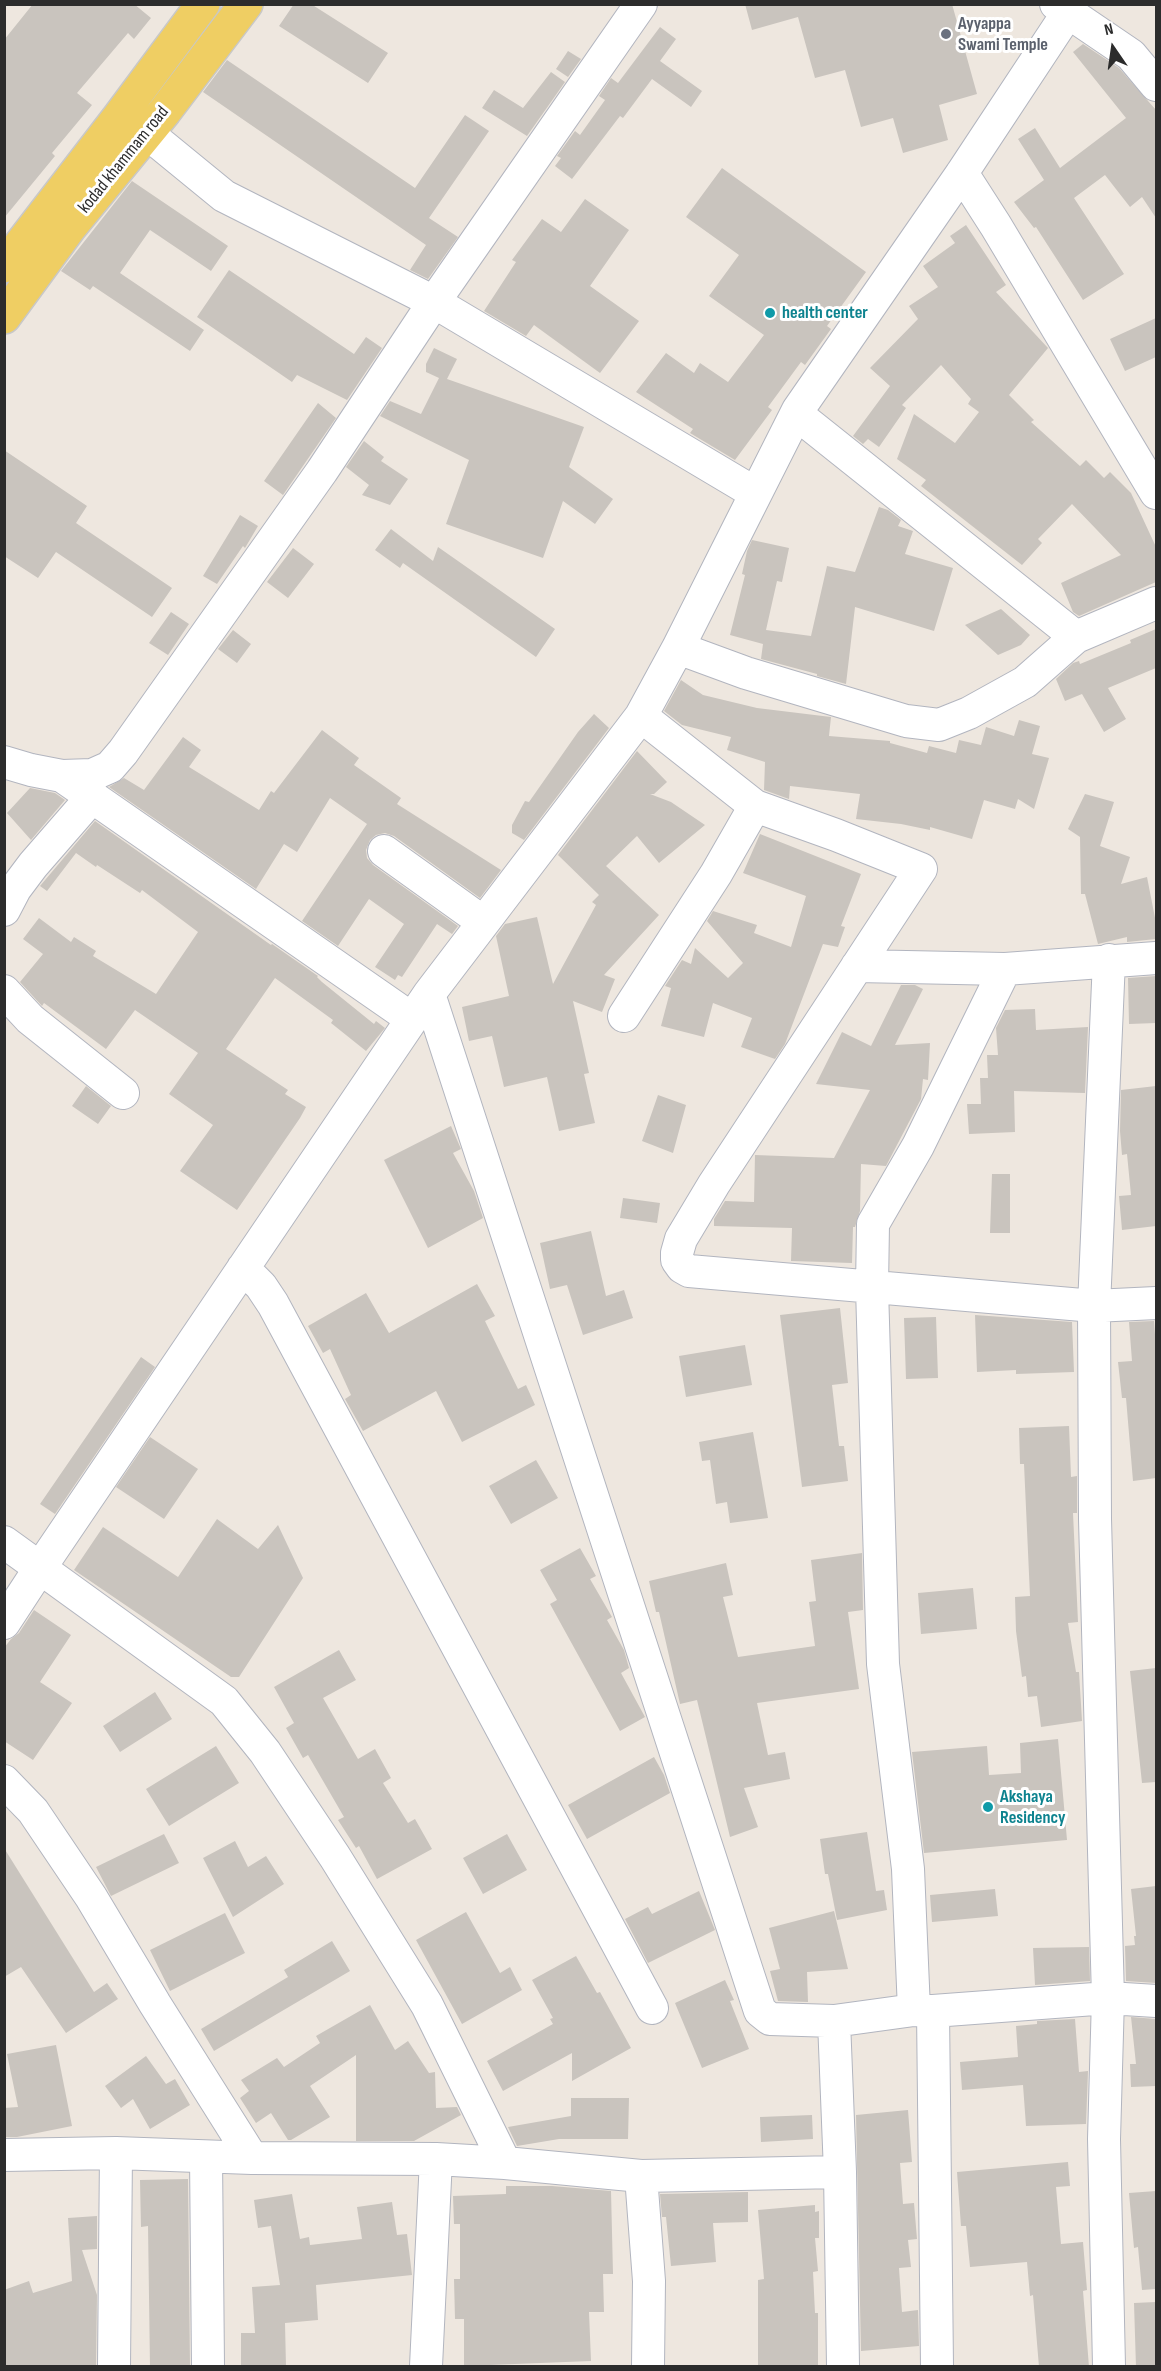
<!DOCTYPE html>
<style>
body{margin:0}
#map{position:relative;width:1161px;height:2371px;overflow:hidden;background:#eee7df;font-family:"Sofia Sans Condensed",sans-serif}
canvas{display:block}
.frame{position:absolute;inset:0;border:6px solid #2c2c2c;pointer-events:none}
.north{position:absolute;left:1083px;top:18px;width:60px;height:60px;-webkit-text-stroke:4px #fff;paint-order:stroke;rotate:347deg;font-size:16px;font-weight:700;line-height:24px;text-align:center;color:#2c2c2c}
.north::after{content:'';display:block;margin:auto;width:21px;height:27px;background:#2c2c2c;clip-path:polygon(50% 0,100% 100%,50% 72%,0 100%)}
</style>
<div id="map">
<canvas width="1161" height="2371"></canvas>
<div class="frame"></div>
<div class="north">N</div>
</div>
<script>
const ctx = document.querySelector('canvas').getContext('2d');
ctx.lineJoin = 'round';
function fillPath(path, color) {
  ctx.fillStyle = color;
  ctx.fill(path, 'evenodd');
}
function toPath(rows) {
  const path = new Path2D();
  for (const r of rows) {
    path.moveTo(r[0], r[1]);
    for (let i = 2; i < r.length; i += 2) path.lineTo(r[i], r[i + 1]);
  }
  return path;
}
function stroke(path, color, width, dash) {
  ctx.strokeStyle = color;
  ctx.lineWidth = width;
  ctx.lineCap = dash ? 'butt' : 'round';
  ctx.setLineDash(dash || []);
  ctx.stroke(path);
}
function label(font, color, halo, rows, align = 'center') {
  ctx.font = font + ' "Sofia Sans Condensed",sans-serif';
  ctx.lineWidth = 6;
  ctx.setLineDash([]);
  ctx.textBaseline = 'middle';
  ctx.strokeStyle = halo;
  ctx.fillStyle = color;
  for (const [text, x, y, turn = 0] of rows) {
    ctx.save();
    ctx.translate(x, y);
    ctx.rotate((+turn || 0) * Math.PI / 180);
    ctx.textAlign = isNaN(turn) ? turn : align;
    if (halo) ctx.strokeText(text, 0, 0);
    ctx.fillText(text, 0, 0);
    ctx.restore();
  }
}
fillPath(toPath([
 [33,4,134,4,151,18,134,39,128,33,77,93,92,105,52,153,55,156,4,218,4,40],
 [294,4,311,4,388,53,368,83,279,26],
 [745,4,952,4,977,94,939,105,948,140,903,153,893,118,861,127,845,70,815,78,798,17,752,30],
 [660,27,676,39,660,61,702,91,691,107,652,79,623,118,620,116,572,179,555,166,561,158,557,156,575,131,580,135,605,100,599,96,611,78,618,83],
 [1083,44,1119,68,1156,110,1156,218,1142,197,1130,207,1105,175,1074,198,1124,274,1083,300,1036,227,1034,228,1014,202,1044,180,1018,139,1035,128,1060,168,1126,118,1073,52],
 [568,51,581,59,568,77,556,69],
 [227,60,415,188,465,115,489,131,429,218,458,237,428,279,410,270,426,245,203,92],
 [551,72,565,82,527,136,482,108,494,90,523,108],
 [722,168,866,272,827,326,831,329,805,365,801,362,768,407,772,410,735,460,690,433,693,429,636,392,666,353,694,373,700,363,728,382,764,335,709,296,739,255,686,217],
 [132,181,228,246,211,271,150,230,120,273,204,330,190,351,93,286,90,290,61,271],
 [585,199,629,230,590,286,639,321,600,373,534,325,526,336,484,311,516,262,512,260,542,219,561,232],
 [966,225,1006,285,996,292,1048,348,1009,395,1034,420,1031,422,1080,466,1086,460,1104,478,1110,472,1131,493,1156,547,1156,582,1079,616,1073,612,1061,583,1121,555,1072,504,1038,539,1042,543,1022,565,921,486,926,480,897,459,914,414,955,443,979,412,968,404,971,399,941,365,902,405,906,408,879,447,868,439,863,444,853,436,890,386,870,368,918,319,909,306,938,287,923,266,955,243,950,236],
 [229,270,354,354,366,337,382,348,347,400,297,375,292,382,197,317],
 [1156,318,1156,357,1125,371,1110,339],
 [434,348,457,359,447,379,584,427,569,467,613,499,595,524,563,501,543,558,446,524,469,460,380,416,390,401,421,414,439,378,426,372,426,364],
 [318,403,336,418,283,495,264,481],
 [364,441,384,457,381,461,408,479,390,505,362,495,369,485,346,467],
 [4,450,87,506,76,523,172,588,152,617,56,552,38,578,4,556],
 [879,507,888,510,901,520,898,526,913,531,905,554,953,568,934,631,855,607,846,684,817,676,817,674,761,659,763,644,730,635,745,575,742,574,747,551,752,540,789,548,782,582,777,581,766,630,811,636,827,566,855,572],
 [240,515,258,526,245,548,243,546,217,584,203,576],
 [391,529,433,561,438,547,555,629,536,657,403,563,400,568,375,550],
 [293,548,314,564,288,598,267,582],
 [1001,609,1030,635,1021,645,998,655,965,625],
 [171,612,189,624,168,655,149,643],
 [1156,629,1156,668,1108,688,1126,719,1104,732,1082,694,1065,701,1056,679,1073,663,1079,661,1080,664,1131,643,1130,640],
 [233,630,251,644,237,663,218,649],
 [681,680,703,695,757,708,831,717,829,736,890,741,890,743,927,753,929,746,956,753,959,740,981,745,986,727,1014,736,1019,720,1040,726,1032,754,1049,758,1034,809,1018,799,1015,809,984,800,972,839,930,827,930,830,901,824,856,819,860,794,790,786,789,799,764,790,765,762,727,750,731,737,682,725,664,711],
 [594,714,609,728,524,840,512,833,512,825,525,801,529,802,578,732],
 [322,730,359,758,354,765,401,798,397,804,501,870,480,898,394,836,385,833,376,835,370,840,366,850,367,858,373,865,458,926,452,934,437,924,402,977,398,975,395,980,375,967,404,924,369,899,338,946,302,921,367,824,330,798,297,852,284,844,256,889,109,787,124,778,144,790,183,737,201,750,189,767,259,810,271,791,274,793],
 [637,751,667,782,654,794,650,794,671,802,705,825,659,863,637,836,606,866,659,915,604,975,615,979,602,1012,573,1001,589,1073,584,1074,595,1123,559,1131,547,1077,504,1087,492,1036,469,1041,462,1007,509,996,496,936,505,924,537,917,553,984,596,905,592,902,599,895,558,855],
 [30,788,55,793,65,800,31,840,7,813],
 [1085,794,1114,802,1100,846,1130,857,1121,884,1147,877,1156,923,1156,939,1127,942,1127,937,1098,944,1085,894,1081,894,1080,837,1068,829],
 [95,821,271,945,272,944,318,976,317,977,322,982,374,1024,376,1021,385,1028,366,1051,331,1023,333,1020,275,978,226,1049,288,1090,285,1094,306,1107,300,1118,237,1210,180,1171,213,1125,169,1094,198,1053,135,1010,106,1049,44,1003,42,1006,20,982,43,954,23,939,39,918,71,942,74,937,96,951,93,956,156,994,198,932,142,890,140,893,97,865,96,867,76,853,47,891,40,886],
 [760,834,861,874,841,926,845,927,838,947,823,944,785,1044,775,1059,741,1047,752,1018,713,1003,704,1037,661,1026,671,988,665,986,682,960,691,964,695,948,728,978,743,963,707,921,713,911,757,925,754,933,791,947,806,896,743,873],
 [1156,976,1156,1023,1129,1024,1128,978],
 [901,985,915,985,923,989,895,1045,930,1043,928,1080,923,1079,921,1099,886,1166,861,1164,860,1211,855,1227,853,1227,852,1263,791,1261,792,1228,714,1226,714,1219,725,1201,754,1202,755,1155,834,1158,870,1090,816,1084,842,1032,871,1046],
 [1035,1009,1036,1030,1088,1027,1085,1093,1014,1091,1015,1132,969,1134,967,1104,981,1104,980,1078,988,1078,987,1055,998,1055,996,1028,1005,1010],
 [86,1086,111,1106,98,1124,72,1106],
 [1156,1086,1156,1226,1122,1230,1119,1196,1131,1195,1127,1154,1122,1155,1120,1131,1121,1090],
 [658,1095,686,1105,673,1153,642,1141],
 [451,1126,461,1149,453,1153,474,1191,483,1218,428,1248,384,1160],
 [992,1174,1010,1174,1010,1233,990,1233],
 [623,1198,660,1203,657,1223,620,1218],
 [591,1231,606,1296,624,1290,633,1318,583,1335,567,1285,550,1289,540,1243],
 [477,1284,495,1316,485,1321,518,1389,526,1385,535,1405,462,1442,436,1391,363,1431,345,1399,351,1395,330,1349,323,1353,308,1326,366,1293,389,1333],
 [840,1308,848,1383,832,1385,839,1446,844,1446,848,1481,802,1487,780,1315],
 [975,1315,1072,1322,1074,1372,1016,1374,1016,1370,977,1372],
 [936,1317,938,1378,906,1379,904,1318],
 [1154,1321,1156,1348,1156,1478,1133,1481,1126,1398,1122,1398,1118,1362,1132,1361,1129,1322],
 [745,1345,752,1385,686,1397,679,1356],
 [141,1357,155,1367,55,1514,40,1504],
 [1069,1426,1071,1477,1077,1476,1077,1513,1073,1513,1078,1622,1068,1623,1076,1672,1079,1672,1082,1721,1041,1727,1037,1696,1028,1697,1026,1676,1022,1677,1016,1631,1015,1597,1030,1596,1024,1464,1020,1464,1019,1428],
 [753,1432,768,1518,730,1523,727,1502,716,1504,710,1460,702,1461,699,1442],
 [150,1437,198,1469,164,1519,116,1487],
 [536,1460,558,1498,511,1524,489,1486],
 [217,1519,258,1549,278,1525,303,1578,239,1677,231,1677,74,1570,103,1527,178,1577],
 [580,1548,596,1576,590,1579,612,1617,607,1620,624,1650,629,1668,621,1673,645,1717,620,1731,550,1604,557,1600,540,1570],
 [862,1553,863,1610,848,1612,859,1689,757,1703,768,1755,785,1752,790,1779,744,1788,758,1827,730,1837,697,1700,680,1704,659,1612,656,1612,649,1581,726,1563,733,1595,723,1597,738,1657,815,1646,809,1602,816,1601,811,1560],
 [973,1588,977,1629,921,1634,918,1593],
 [34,1610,71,1635,40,1682,72,1703,33,1760,4,1741,4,1648,11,1639,19,1633],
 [339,1650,356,1680,323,1698,358,1759,375,1749,391,1778,383,1783,408,1823,415,1819,432,1849,377,1879,359,1846,356,1848,338,1820,344,1817,308,1755,303,1758,286,1728,294,1723,274,1687],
 [1156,1668,1156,1782,1142,1783,1130,1671],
 [155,1692,172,1719,120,1752,103,1726],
 [1058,1739,1067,1840,924,1853,912,1752,987,1746,989,1775,1021,1773,1020,1743],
 [216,1746,239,1783,169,1826,146,1789],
 [654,1757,664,1775,670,1793,587,1839,568,1805],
 [867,1832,876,1891,884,1890,887,1910,837,1920,828,1874,825,1874,820,1839],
 [164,1834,179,1863,111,1896,96,1867],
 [507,1834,527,1870,483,1894,463,1858],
 [235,1841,248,1867,266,1856,284,1884,233,1917,203,1858],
 [4,1848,94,1992,107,1983,118,1999,66,2033,21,1967,4,1977],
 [1156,1886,1156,1983,1126,1981,1125,1946,1135,1945,1134,1936,1136,1936,1131,1889],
 [995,1889,998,1916,932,1922,930,1895],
 [699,1891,715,1930,648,1963,625,1919,648,1907,652,1914],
 [834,1911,848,1969,807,1972,808,2002,778,2001,770,1971,780,1969,769,1928],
 [466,1912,500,1973,510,1967,522,1990,462,2024,416,1940],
 [225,1913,245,1953,170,1991,150,1950],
 [332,1941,350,1971,214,2051,201,2029,288,1977,284,1970],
 [1089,1947,1090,1981,1035,1985,1033,1948],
 [576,1956,597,1993,600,1992,631,2048,572,2081,572,2053,503,2091,487,2061,553,2024,550,2019,553,2018,532,1980],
 [725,1980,734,2000,730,2001,749,2049,702,2068,675,2003],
 [370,2005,395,2050,408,2041,429,2073,435,2072,436,2108,457,2107,461,2115,414,2141,356,2141,356,2055,310,2086,330,2117,291,2140,288,2140,271,2113,256,2123,240,2098,249,2091,241,2080,277,2058,284,2067,320,2043,316,2036],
 [1131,2017,1156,2019,1156,2086,1131,2087,1130,2064,1136,2064],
 [1075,2019,1079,2072,1088,2071,1086,2124,1026,2126,1023,2085,962,2090,960,2062,1018,2057,1016,2026,1037,2024,1037,2021],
 [56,2045,72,2126,17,2137,4,2137,4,2108,18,2107,7,2054],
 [146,2056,166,2084,175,2079,190,2105,150,2129,133,2099,121,2108,105,2086],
 [571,2098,629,2098,628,2139,559,2139,517,2146,508,2127,571,2116],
 [908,2110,912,2162,900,2163,903,2204,914,2203,917,2239,908,2240,911,2267,899,2268,902,2312,918,2310,919,2346,861,2351,856,2115],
 [812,2115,813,2139,761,2142,760,2117],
 [1068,2162,1070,2186,1056,2187,1061,2244,1083,2242,1087,2290,1083,2291,1089,2367,1039,2367,1033,2295,1030,2296,1027,2262,970,2267,966,2226,961,2226,957,2172],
 [188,2179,190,2367,150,2367,148,2226,141,2227,140,2180],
 [506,2186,552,2186,611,2191,613,2274,603,2274,604,2312,589,2312,591,2361,464,2366,464,2319,455,2319,454,2279,460,2279,460,2224,454,2224,453,2196,506,2194],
 [1156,2191,1156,2289,1142,2290,1138,2247,1134,2248,1129,2193],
 [748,2192,748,2222,713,2223,716,2262,671,2266,666,2217,662,2217,660,2194],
 [292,2194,300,2239,309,2237,310,2245,362,2239,357,2207,392,2202,397,2235,407,2234,412,2275,316,2285,318,2320,285,2323,286,2367,241,2367,241,2333,255,2333,252,2287,280,2285,271,2226,258,2228,254,2200],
 [815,2205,815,2212,819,2211,819,2238,815,2238,818,2271,813,2272,815,2313,818,2313,818,2367,758,2367,758,2280,764,2279,758,2210],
 [97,2216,97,2249,82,2250,97,2295,96,2367,4,2367,4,2290,29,2281,33,2293,72,2281,68,2218],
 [1156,2302,1156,2367,1136,2367,1134,2303]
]), '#c9c4be');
const minor = toPath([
 [1056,4,1131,55,1156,85],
 [147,133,224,196,434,302,755,493],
 [962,173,996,226,1156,493],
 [798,410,804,420,1076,637,1156,603],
 [678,648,746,673,906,721,939,725,969,713,1025,682,1076,637],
 [641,716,755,806,836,835,921,869,714,1184,681,1239,677,1253,677,1260,682,1267,689,1271,1094,1306,1156,1303],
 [4,762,31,770,62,776,92,775,110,767,123,752,322,471,434,302,641,4],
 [62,776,412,1019],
 [384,851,483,922],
 [4,910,15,889,33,865,93,796],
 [1109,960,1094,1306,1095,1519,1108,1998,1104,2139,1109,2366],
 [857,966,1005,969],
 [4,991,30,1019,123,1093],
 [429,994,760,2011,770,2019,834,2021],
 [624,1016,716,874,755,806],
 [243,1268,261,1286,273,1304,652,2008],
 [4,1542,224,1701,265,1752,335,1857,427,2005,505,2163],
 [4,1623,40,1568,429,994,641,716,678,648,798,410,962,173,1067,14],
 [4,1781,33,1811,91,1897,155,2004,252,2158],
 [914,2010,908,1869,883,1664,872,1288,873,1224,918,1146,1005,969,1156,958],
 [933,2011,937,2366],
 [4,2155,116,2153,252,2158,436,2159,505,2163,641,2176,840,2172],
 [206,2157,208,2366],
 [641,2176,649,2281,648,2366],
 [114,2366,116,2153],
 [426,2366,436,2159],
 [843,2366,840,2172,834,2021,914,2010,933,2011,1108,1998,1156,2001]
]);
const major = toPath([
 [4,266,119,117,203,4],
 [4,317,70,227,165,111,246,4]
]);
stroke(minor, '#b2b5bf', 34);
stroke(major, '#c8c8c8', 36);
stroke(minor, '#fff', 32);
stroke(major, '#efce63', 33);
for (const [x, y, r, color] of [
 [946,34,6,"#6b7280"],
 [770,313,6,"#0f9aa8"],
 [988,1807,6,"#0f9aa8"]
]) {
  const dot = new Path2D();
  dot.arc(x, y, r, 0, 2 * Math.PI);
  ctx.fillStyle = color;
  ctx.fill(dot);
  stroke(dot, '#fff', 2);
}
label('bold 18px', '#5b616d', '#fff', [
 ["Ayyappa",958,24],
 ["Swami Temple",958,45]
], 'left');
label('18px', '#2c2c2c', '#fff', [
 ["kodad khammam road",124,160,-51]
]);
label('bold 18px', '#0d838f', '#fff', [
 ["health center",782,313],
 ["Akshaya",1000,1797],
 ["Residency",1000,1818]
], 'left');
</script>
